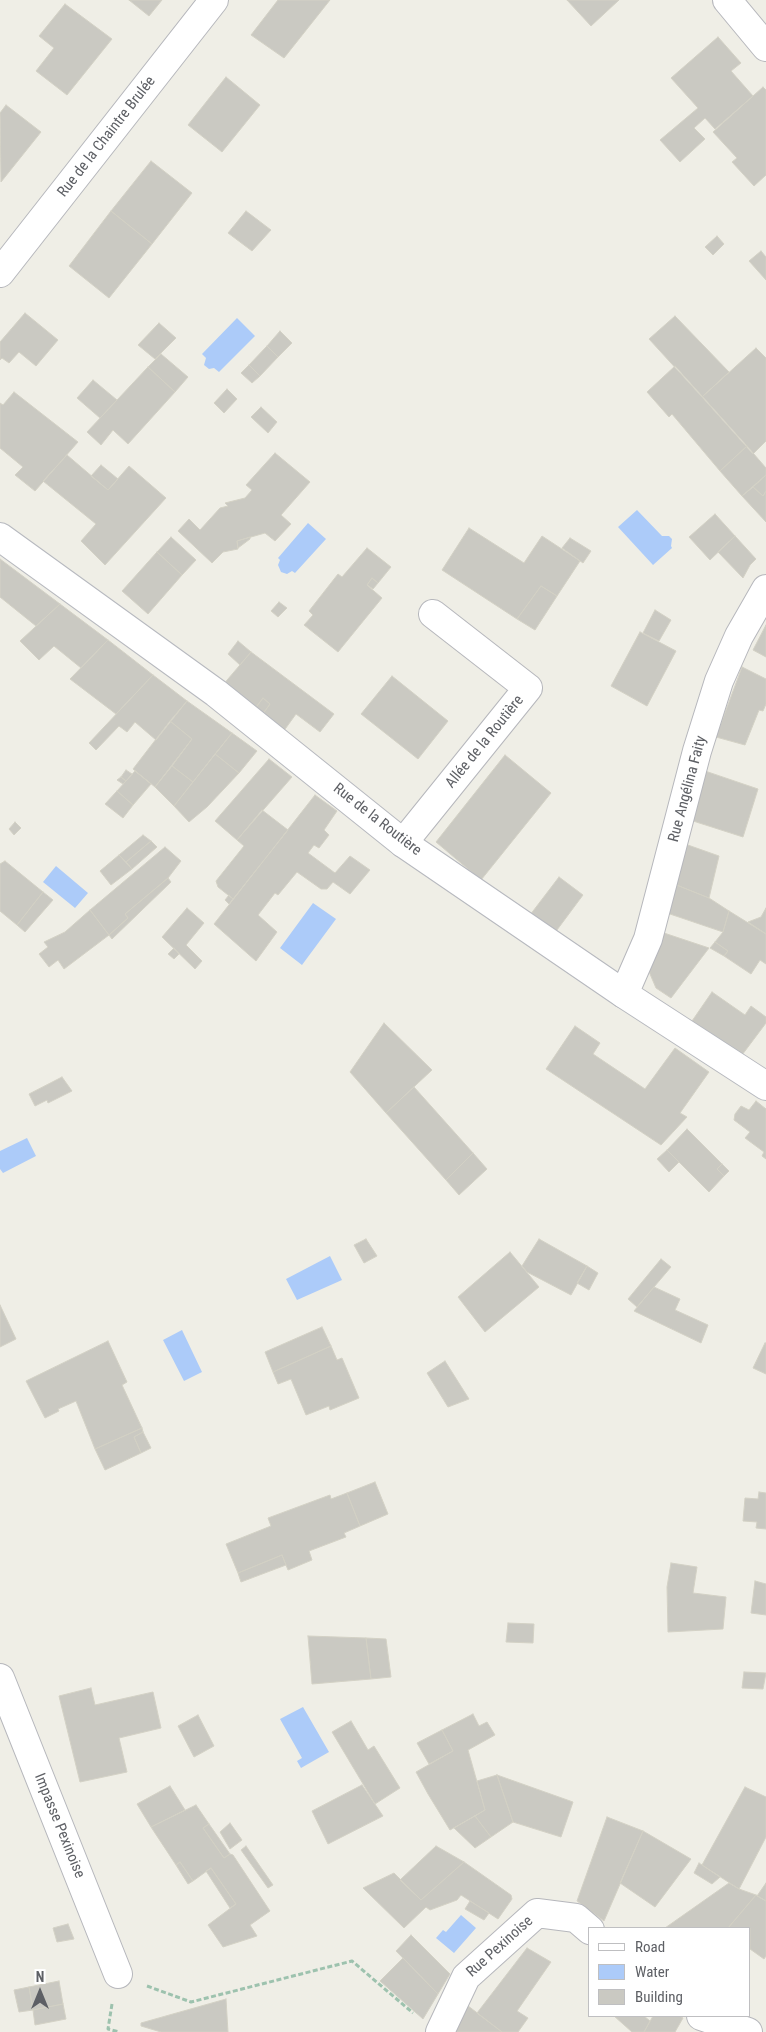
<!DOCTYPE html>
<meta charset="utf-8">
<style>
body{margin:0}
#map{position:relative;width:766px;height:2032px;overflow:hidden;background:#efeee6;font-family:"Roboto Condensed",sans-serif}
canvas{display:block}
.legend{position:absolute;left:588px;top:1927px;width:162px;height:90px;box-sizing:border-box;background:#fff;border:1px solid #bfbfc1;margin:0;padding:6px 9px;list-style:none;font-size:15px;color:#5e6065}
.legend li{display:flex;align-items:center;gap:10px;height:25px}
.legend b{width:25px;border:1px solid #bfbfc1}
.north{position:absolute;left:15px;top:1967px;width:50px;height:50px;-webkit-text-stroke:4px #fff;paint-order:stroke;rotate:0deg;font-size:14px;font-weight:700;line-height:20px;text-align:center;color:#5e6065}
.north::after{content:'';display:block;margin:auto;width:18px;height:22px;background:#5e6065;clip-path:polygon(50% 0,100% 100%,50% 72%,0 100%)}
</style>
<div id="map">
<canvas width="766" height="2032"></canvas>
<ul class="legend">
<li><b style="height:6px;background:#fff"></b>Road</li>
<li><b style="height:14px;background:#accbf9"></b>Water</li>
<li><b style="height:14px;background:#cac9c2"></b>Building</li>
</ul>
<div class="north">N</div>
</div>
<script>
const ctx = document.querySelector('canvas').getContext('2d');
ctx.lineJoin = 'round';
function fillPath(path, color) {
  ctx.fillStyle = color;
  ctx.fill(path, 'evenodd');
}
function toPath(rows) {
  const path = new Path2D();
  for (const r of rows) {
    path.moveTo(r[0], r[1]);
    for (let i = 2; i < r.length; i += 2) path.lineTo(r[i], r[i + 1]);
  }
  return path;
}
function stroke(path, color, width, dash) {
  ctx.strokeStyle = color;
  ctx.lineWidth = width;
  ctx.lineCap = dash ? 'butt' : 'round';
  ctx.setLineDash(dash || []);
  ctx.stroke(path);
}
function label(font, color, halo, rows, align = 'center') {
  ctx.font = font + ' "Roboto Condensed",sans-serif';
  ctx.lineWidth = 5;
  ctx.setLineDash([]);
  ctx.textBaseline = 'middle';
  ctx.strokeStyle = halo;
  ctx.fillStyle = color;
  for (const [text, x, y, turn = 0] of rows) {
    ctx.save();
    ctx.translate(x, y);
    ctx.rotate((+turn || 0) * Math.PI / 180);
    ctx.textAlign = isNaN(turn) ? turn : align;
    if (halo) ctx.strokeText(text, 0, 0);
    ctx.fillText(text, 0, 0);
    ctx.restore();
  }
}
fillPath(toPath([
 [237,318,255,336,219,372,214,368,209,369,204,365,206,358,202,354],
 [637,510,662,536,669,536,672,539,671,546,672,548,653,565,618,527],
 [308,523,326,539,295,573,292,571,287,574,281,572,278,565,280,560,278,558],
 [56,866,88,893,75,908,43,882],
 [313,903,336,919,302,965,280,948],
 [27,1138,36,1156,3,1173,0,1169,0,1151],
 [330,1256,342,1280,297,1300,286,1279],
 [182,1330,202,1372,184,1381,163,1340],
 [303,1707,329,1752,301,1768,297,1761,302,1758,280,1719],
 [461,1915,476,1928,454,1953,436,1938,443,1930,446,1932]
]), '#accbf9');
const building = toPath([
 [129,0,162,0,149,16,129,0],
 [278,0,330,0,284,58,251,35,278,0],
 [567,0,619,0,591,26,567,0],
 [65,4,112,39,67,95,36,71,54,48,39,36,65,4],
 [718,37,741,63,731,71,753,96,715,129,705,118,694,128,705,139,680,162,660,140,698,108,671,78,718,37],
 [226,77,260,105,222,152,188,125,226,77],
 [763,87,766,90,766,175,754,186,732,162,737,158,713,132,763,87],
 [6,105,41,132,1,182,0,113,6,105],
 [151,161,192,193,152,244,111,211,151,161],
 [111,211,152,244,109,298,69,266,111,211],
 [246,211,271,230,252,251,228,233,246,211],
 [717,236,724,244,713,255,705,247,717,236],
 [761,251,766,257,766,280,749,261,761,251],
 [25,313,58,340,36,366,19,352,9,363,2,358,0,360,0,342,25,313],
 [675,316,729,372,702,397,649,339,675,316],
 [159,323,176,338,155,359,138,345,159,323],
 [280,331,292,343,278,357,267,346,280,331],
 [267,346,278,357,260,376,249,365,267,346],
 [756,348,766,358,766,441,753,454,702,397,756,348],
 [161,354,188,377,175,392,148,367,161,354],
 [249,365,260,376,252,383,241,373,249,365],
 [675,366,747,446,720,471,672,414,669,417,647,392,675,366],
 [148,367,175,392,128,444,113,430,101,445,87,432,148,367],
 [93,380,117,400,100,418,77,398,93,380],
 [227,389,237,399,224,413,214,403,227,389],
 [14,392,78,442,35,491,15,475,23,467,0,448,0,403,3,405,14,392],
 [261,407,277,422,268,433,251,417,261,407],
 [747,446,766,468,766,475,742,496,720,471,747,446],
 [275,453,310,482,281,515,291,524,275,541,265,533,237,541,238,549,223,552,212,563,178,531,189,519,200,530,220,508,228,506,225,503,245,498,252,490,246,485,275,453],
 [67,455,108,490,129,466,166,498,105,565,81,541,96,524,43,481,67,455],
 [101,465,118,479,108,490,91,476,101,465],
 [766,475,766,491,763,496,753,487,766,475],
 [753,487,763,496,766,491,766,522,742,496,753,487],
 [715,514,735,536,710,560,689,537,715,514],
 [469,528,524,563,542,536,580,561,557,596,541,586,517,619,442,570,469,528],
 [735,536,756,559,750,565,743,578,718,552,735,536],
 [171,537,196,560,182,575,157,552,171,537],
 [250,537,250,539,238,548,237,541,250,537],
 [570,538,591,551,583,563,562,548,570,538],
 [367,548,391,567,378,583,372,578,367,585,382,598,338,652,304,625,313,615,309,611,338,574,342,577,367,548],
 [157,552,182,575,148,614,122,591,157,552],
 [0,559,60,604,36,626,0,597,0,559],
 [372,578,378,583,373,589,367,585,372,578],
 [541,586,557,596,535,630,517,619,541,586],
 [279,602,287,608,278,617,271,611,279,602],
 [60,604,108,640,81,668,54,646,39,660,20,641,60,604],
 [655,610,671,620,659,641,643,633,655,610],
 [766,625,766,657,753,650,766,625],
 [640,632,676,651,647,706,611,686,640,632],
 [108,640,153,675,116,714,70,679,108,640],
 [238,641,251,652,240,665,228,654,238,641],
 [251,652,334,714,320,732,296,714,283,732,262,715,270,704,263,698,254,710,222,686,251,652],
 [742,667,766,679,766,704,763,711,759,710,745,745,716,737,742,667],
 [153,675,187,701,156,740,135,722,127,732,119,726,96,750,89,743,153,675],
 [392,676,448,721,418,759,361,714,392,676],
 [263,698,270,704,262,715,254,710,263,698],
 [187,701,232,733,193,782,172,766,192,739,170,721,187,701],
 [170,721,192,739,155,787,133,769,170,721],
 [232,733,257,751,239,773,215,754,232,733],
 [215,754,239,773,207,807,189,822,174,806,215,754],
 [505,755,551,793,481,880,436,842,505,755],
 [269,759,292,777,237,840,215,821,269,759],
 [172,766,193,782,174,806,155,787,172,766],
 [126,770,132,774,126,781,121,777,126,770],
 [135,771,151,784,133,805,117,791,135,771],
 [705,771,758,789,743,837,690,820,705,771],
 [121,777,126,781,123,784,117,780,121,777],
 [117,791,133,805,123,818,105,804,117,791],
 [315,795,337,811,324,830,329,835,319,848,314,845,308,853,335,873,350,856,370,870,350,894,333,882,327,889,321,889,297,872,278,895,275,893,258,915,277,932,256,961,214,924,315,795],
 [262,810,288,830,233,899,218,887,216,881,244,846,237,840,262,810],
 [15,822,21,828,14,835,9,829,15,822],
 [143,835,151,841,126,862,119,855,143,835],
 [151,841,157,847,132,869,126,862,151,841],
 [685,844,719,856,709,898,674,884,685,844],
 [165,847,181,861,168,878,125,914,128,918,109,935,90,910,165,847],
 [119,855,132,869,111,885,100,871,119,855],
 [5,861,43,892,17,925,0,911,0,864,5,861],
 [559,877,583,895,554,934,530,915,559,877],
 [168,878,171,882,112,939,109,935,128,918,125,914,168,878],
 [674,884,709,898,729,911,723,932,667,913,674,884],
 [43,892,53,900,25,932,17,925,43,892],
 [229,895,233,899,229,904,225,900,229,895],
 [187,908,204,923,186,945,202,961,195,969,162,937,187,908],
 [766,908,766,934,748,922,761,917,766,908],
 [90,910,109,935,64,969,58,960,49,967,39,954,48,947,44,942,65,932,90,910],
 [729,911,766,934,766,964,760,960,751,974,724,956,728,951,715,942,723,932,729,911],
 [661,932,709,948,671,998,656,988,650,974,649,967,661,932],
 [715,942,728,951,724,956,710,948,715,942],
 [174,948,179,954,174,959,168,954,174,948],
 [712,992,745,1015,751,1006,766,1017,766,1023,742,1055,692,1021,712,992],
 [384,1023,432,1070,386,1113,350,1072,384,1023],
 [575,1026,600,1043,593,1054,645,1089,675,1048,709,1072,680,1113,687,1117,661,1145,546,1069,575,1026],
 [62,1077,72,1091,48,1103,47,1100,35,1106,29,1094,62,1077],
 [414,1087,473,1153,446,1180,386,1113,414,1087],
 [756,1101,766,1109,766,1159,762,1156,764,1152,745,1138,750,1132,734,1120,735,1114,741,1106,749,1110,756,1101],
 [687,1129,722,1164,717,1169,724,1176,709,1192,667,1150,687,1129],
 [667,1150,679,1162,669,1172,657,1159,667,1150],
 [473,1153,487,1169,459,1195,446,1180,473,1153],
 [722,1164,729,1171,724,1176,717,1169,722,1164],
 [366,1239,377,1256,364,1263,354,1245,366,1239],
 [539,1239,587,1266,571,1295,527,1272,522,1266,539,1239],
 [510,1252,539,1287,485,1332,458,1297,510,1252],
 [661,1259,671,1267,637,1307,628,1299,661,1259],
 [587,1266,598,1273,589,1290,577,1283,587,1266],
 [654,1287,680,1299,675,1310,708,1325,701,1343,634,1311,654,1287],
 [0,1305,16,1339,0,1347,0,1305],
 [322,1327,331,1346,273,1372,265,1352,322,1327],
 [108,1341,127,1382,122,1385,142,1428,95,1449,76,1401,58,1409,59,1411,45,1418,26,1381,108,1341],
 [765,1343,766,1343,766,1374,753,1368,765,1343],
 [331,1346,337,1360,342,1358,359,1398,330,1410,329,1406,306,1415,291,1379,278,1384,273,1372,331,1346],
 [445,1361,469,1399,448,1407,427,1373,445,1361],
 [142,1428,143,1432,134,1437,141,1453,105,1470,95,1449,142,1428],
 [143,1432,151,1448,141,1453,134,1437,143,1432],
 [375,1482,388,1514,360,1526,347,1493,375,1482],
 [759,1492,766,1493,766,1529,756,1528,757,1522,743,1521,745,1498,758,1499,759,1492],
 [347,1493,360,1526,344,1533,346,1537,309,1551,312,1560,288,1570,282,1555,238,1573,226,1544,271,1526,268,1518,330,1495,331,1499,347,1493],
 [282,1555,286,1565,241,1582,238,1573,282,1555],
 [671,1563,697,1567,693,1593,726,1597,723,1629,668,1632,667,1587,671,1563],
 [755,1581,766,1584,766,1615,751,1613,755,1581],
 [508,1623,534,1624,533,1643,506,1642,508,1623],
 [308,1636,366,1638,371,1679,312,1684,308,1636],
 [366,1638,386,1639,391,1677,371,1679,366,1638],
 [744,1672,766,1673,763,1689,742,1688,744,1672],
 [91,1688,95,1705,153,1692,161,1728,119,1738,127,1772,80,1782,59,1696,91,1688],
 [473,1714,479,1726,487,1722,495,1735,468,1750,485,1810,450,1830,428,1794,416,1772,453,1751,442,1730,473,1714],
 [198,1715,214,1746,194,1757,178,1726,198,1715],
 [351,1721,368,1750,374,1746,400,1788,375,1804,332,1732,351,1721],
 [442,1730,453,1751,429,1764,417,1743,442,1730],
 [497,1775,513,1822,491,1837,475,1816,485,1810,477,1781,497,1775],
 [497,1775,573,1802,561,1837,513,1822,497,1775],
 [362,1785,383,1816,328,1844,312,1811,362,1785],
 [170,1786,185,1810,151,1827,137,1804,170,1786],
 [745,1787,766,1797,766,1837,739,1889,702,1865,745,1787],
 [196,1805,209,1824,203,1828,224,1858,230,1854,233,1855,270,1911,250,1925,257,1936,223,1947,208,1925,236,1904,211,1868,193,1881,180,1862,176,1865,151,1827,196,1805],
 [475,1816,491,1837,475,1848,454,1828,475,1816],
 [607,1817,643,1831,604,1921,577,1901,607,1817],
 [230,1823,242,1840,230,1849,220,1832,230,1823],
 [209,1824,230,1854,224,1858,203,1828,209,1824],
 [643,1831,691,1859,655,1907,620,1883,643,1831],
 [246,1846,273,1885,268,1888,241,1850,246,1846],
 [436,1846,464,1862,421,1900,400,1880,436,1846],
 [180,1862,193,1881,188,1884,176,1865,180,1862],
 [464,1862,511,1895,512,1899,498,1919,461,1895,457,1900,430,1910,426,1907,404,1928,363,1888,394,1873,421,1900,464,1862],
 [699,1863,720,1877,712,1884,694,1873,699,1863],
 [211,1868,236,1904,230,1908,206,1871,211,1868],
 [729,1883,739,1889,756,1895,728,1928,665,1928,729,1883],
 [766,1883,766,1901,757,1896,766,1883],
 [756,1895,766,1901,766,1956,764,1959,750,1949,750,1928,728,1928,756,1895],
 [470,1901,489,1913,484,1920,465,1909,470,1901],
 [68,1924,74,1939,57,1942,53,1928,68,1924],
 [411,1935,450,1974,438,1994,396,1951,411,1935],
 [527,1948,551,1962,517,2011,528,2018,518,2032,502,2032,477,2013,527,1948],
 [403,1958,438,1994,423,2019,380,1981,403,1958],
 [59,1981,63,2004,33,2010,29,1987,59,1981],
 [29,1987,33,2010,19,2012,14,1990,29,1987],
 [226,1999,228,2032,161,2032,141,2026,141,2023,226,1999],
 [463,2002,502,2032,446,2032,463,2002],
 [63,2004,66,2019,35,2025,33,2010,63,2004],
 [614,2016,644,2016,650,2021,644,2032,632,2032,614,2016],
 [653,2016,680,2016,683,2018,675,2032,644,2032,653,2016]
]);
fillPath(building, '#cac9c2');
stroke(building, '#d3d1c5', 1);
const street = toPath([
 [727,0,766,47],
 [0,273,214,0],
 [403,843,528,688,433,614],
 [624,994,648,939,697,751,719,681,739,636,766,589],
 [0,1678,118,1974],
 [701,2016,748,2032],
 [440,2032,466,1977,537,1913,576,1918,590,1930]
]);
const secondary = toPath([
 [0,537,216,693,403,843,624,994,766,1086]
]);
stroke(street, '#b6b7bc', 30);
stroke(secondary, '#b7b9bf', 30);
stroke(toPath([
 [147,1986,191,2002,352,1961,413,2013],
 [112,2004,108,2029,119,2032]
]), '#9dc2ae', 3, [5, 2.5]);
stroke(street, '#fff', 28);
stroke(secondary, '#fff', 28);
label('15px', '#5e6065', '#fff', [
 ["Rue de la Chaintre Brulée",107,137,-52],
 ["Allée de la Routière",485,742,-51],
 ["Rue Angélina Faity",688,789,-75],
 ["Rue de la Routière",377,820,38],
 ["Impasse Pexinoise",59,1826,68],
 ["Rue Pexinoise",500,1947,-42]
]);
</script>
